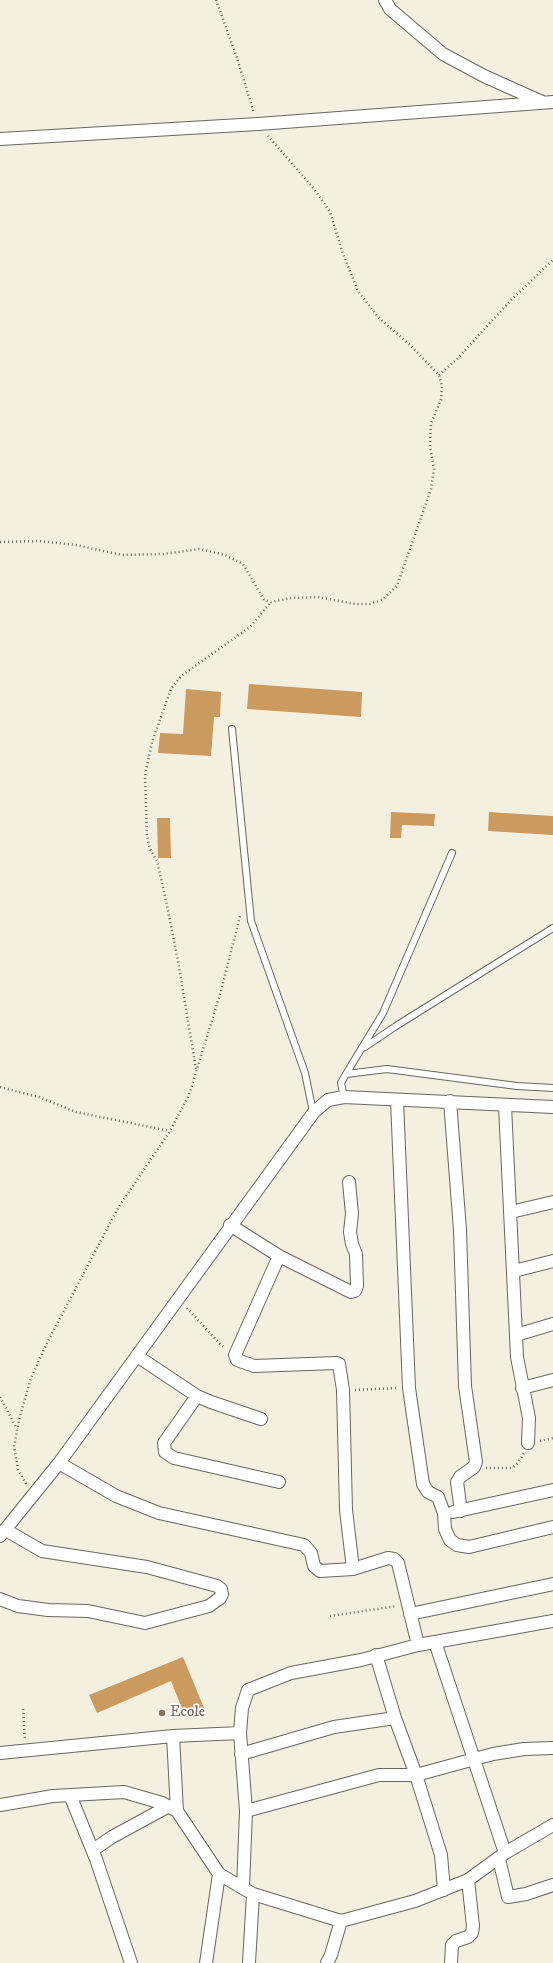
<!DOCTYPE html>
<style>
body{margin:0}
canvas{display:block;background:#f4f0df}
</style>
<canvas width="553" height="1963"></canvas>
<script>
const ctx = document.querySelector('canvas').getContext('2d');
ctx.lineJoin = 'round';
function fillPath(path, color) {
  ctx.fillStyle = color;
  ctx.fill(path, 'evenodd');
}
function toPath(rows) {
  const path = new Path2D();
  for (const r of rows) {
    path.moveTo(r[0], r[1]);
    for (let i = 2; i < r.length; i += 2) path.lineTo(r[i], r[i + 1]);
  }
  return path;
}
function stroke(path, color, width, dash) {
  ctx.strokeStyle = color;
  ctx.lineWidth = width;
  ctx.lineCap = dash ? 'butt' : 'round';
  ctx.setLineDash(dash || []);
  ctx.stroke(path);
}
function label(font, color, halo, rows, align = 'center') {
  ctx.font = font + ' "IM FELL DW Pica",serif';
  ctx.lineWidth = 3.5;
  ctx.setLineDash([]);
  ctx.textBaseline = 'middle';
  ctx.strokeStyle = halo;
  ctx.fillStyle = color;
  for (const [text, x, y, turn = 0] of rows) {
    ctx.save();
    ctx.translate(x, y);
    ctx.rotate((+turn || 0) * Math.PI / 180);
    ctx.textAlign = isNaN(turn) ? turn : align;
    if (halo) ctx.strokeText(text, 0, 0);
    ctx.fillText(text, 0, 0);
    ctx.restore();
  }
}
fillPath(toPath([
 [249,684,362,692,361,717,247,709],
 [186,689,221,692,220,717,214,717,211,756,158,753,160,733,183,734],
 [391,812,435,814,434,826,402,825,401,838,390,838],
 [489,812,553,816,553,835,488,831],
 [157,818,170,818,171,858,158,858],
 [183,1657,204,1708,185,1716,171,1681,97,1713,89,1695]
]), '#cb9a5f');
const lane = toPath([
 [232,729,251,921,305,1073,313,1112],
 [365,1047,396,1026,553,928],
 [346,1074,383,1013,452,853],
 [344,1097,341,1083,346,1074,387,1069,517,1086,553,1088]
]);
const street = toPath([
 [385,0,390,9,443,54,484,76,542,102],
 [0,139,258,124,553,102],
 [397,1100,409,1388,423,1484,428,1492,438,1497,444,1513,445,1529,450,1540,457,1545,469,1547,553,1527],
 [450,1101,460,1230,465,1386,476,1462,474,1467,460,1477,457,1482,461,1511],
 [505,1106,517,1357,529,1418,528,1443],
 [511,1212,553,1202],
 [230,1225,279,1256,351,1292,355,1291,357,1286,356,1254,352,1244,350,1232,352,1214,349,1182],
 [279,1256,235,1355,237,1360,254,1366,336,1363,339,1364,343,1390,346,1510,353,1569],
 [514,1271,553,1261],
 [516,1335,553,1324],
 [137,1356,197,1396,211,1402,261,1419],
 [522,1388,553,1380],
 [197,1396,164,1443,165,1452,174,1458,279,1482],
 [59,1463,116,1496,159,1513,304,1545,311,1553,314,1566,320,1571,353,1569,388,1558,394,1559,398,1563,418,1645],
 [453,1512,553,1490],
 [0,1536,59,1463,314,1112,328,1100,344,1097,553,1107],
 [0,1599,18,1606,48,1610,88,1611,145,1623,209,1606,220,1598,222,1594,221,1589,217,1586,147,1567,42,1551,6,1530],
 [410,1614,553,1584],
 [435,1642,505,1853],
 [376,1655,395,1718,416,1775,441,1855,444,1890],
 [173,1736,177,1811],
 [0,1753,173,1736,240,1733],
 [241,1754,334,1727,395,1718],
 [70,1795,96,1859,131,1963],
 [0,1805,53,1796,124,1792,162,1803,177,1811,219,1874,253,1894,341,1921],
 [246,1811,379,1775,416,1775,493,1754,524,1749,553,1748],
 [93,1850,112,1837,169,1806],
 [499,1859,508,1897,526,1894,553,1885],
 [243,1888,246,1811,240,1733,242,1708,248,1690,291,1673,361,1660,418,1645,553,1621],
 [206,1963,219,1874],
 [249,1963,253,1894],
 [327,1963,331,1955,341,1921,415,1901,468,1880,505,1853,553,1825],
 [451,1963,452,1945,456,1941,468,1937,472,1933,473,1926,468,1880]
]);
stroke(lane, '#686660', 8);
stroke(street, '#686660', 14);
stroke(toPath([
 [216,0,236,55,254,113],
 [439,375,457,359,512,299,553,260],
 [0,542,39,541,76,545,122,555,163,554,200,549,225,555,243,564,264,600,271,602,291,598,318,597,355,604,370,604,382,600,397,586,431,489,434,469,430,446,431,423,441,400,442,386,439,375,409,344,378,317,358,291,343,254,330,212,315,190,268,136],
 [196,1069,178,961,165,896,157,861,150,849,147,836,145,776,152,742,171,689,181,676,250,627,271,602],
 [0,1087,39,1097,76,1112,170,1131],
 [187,1308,220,1344,225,1348],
 [355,1390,396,1388],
 [0,1397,17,1429],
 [540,1441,553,1438],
 [486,1468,512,1468,518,1463,524,1453],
 [26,1484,18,1469,14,1447,19,1420,31,1378,46,1345,118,1208,170,1131,189,1095,221,991,240,916],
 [330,1616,397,1606],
 [23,1709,25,1740]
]), '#686660', 2.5, [1, 3]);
stroke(lane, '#fff', 6);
stroke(street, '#fff', 12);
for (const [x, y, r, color] of [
 [162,1713,4,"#8d6e63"]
]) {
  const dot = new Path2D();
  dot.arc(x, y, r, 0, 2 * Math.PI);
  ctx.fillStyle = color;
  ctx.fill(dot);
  stroke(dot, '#fdfcf7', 1.5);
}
label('15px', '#785e54', '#fdfcf7', [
 ["Ecole",170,1713]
], 'left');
</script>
